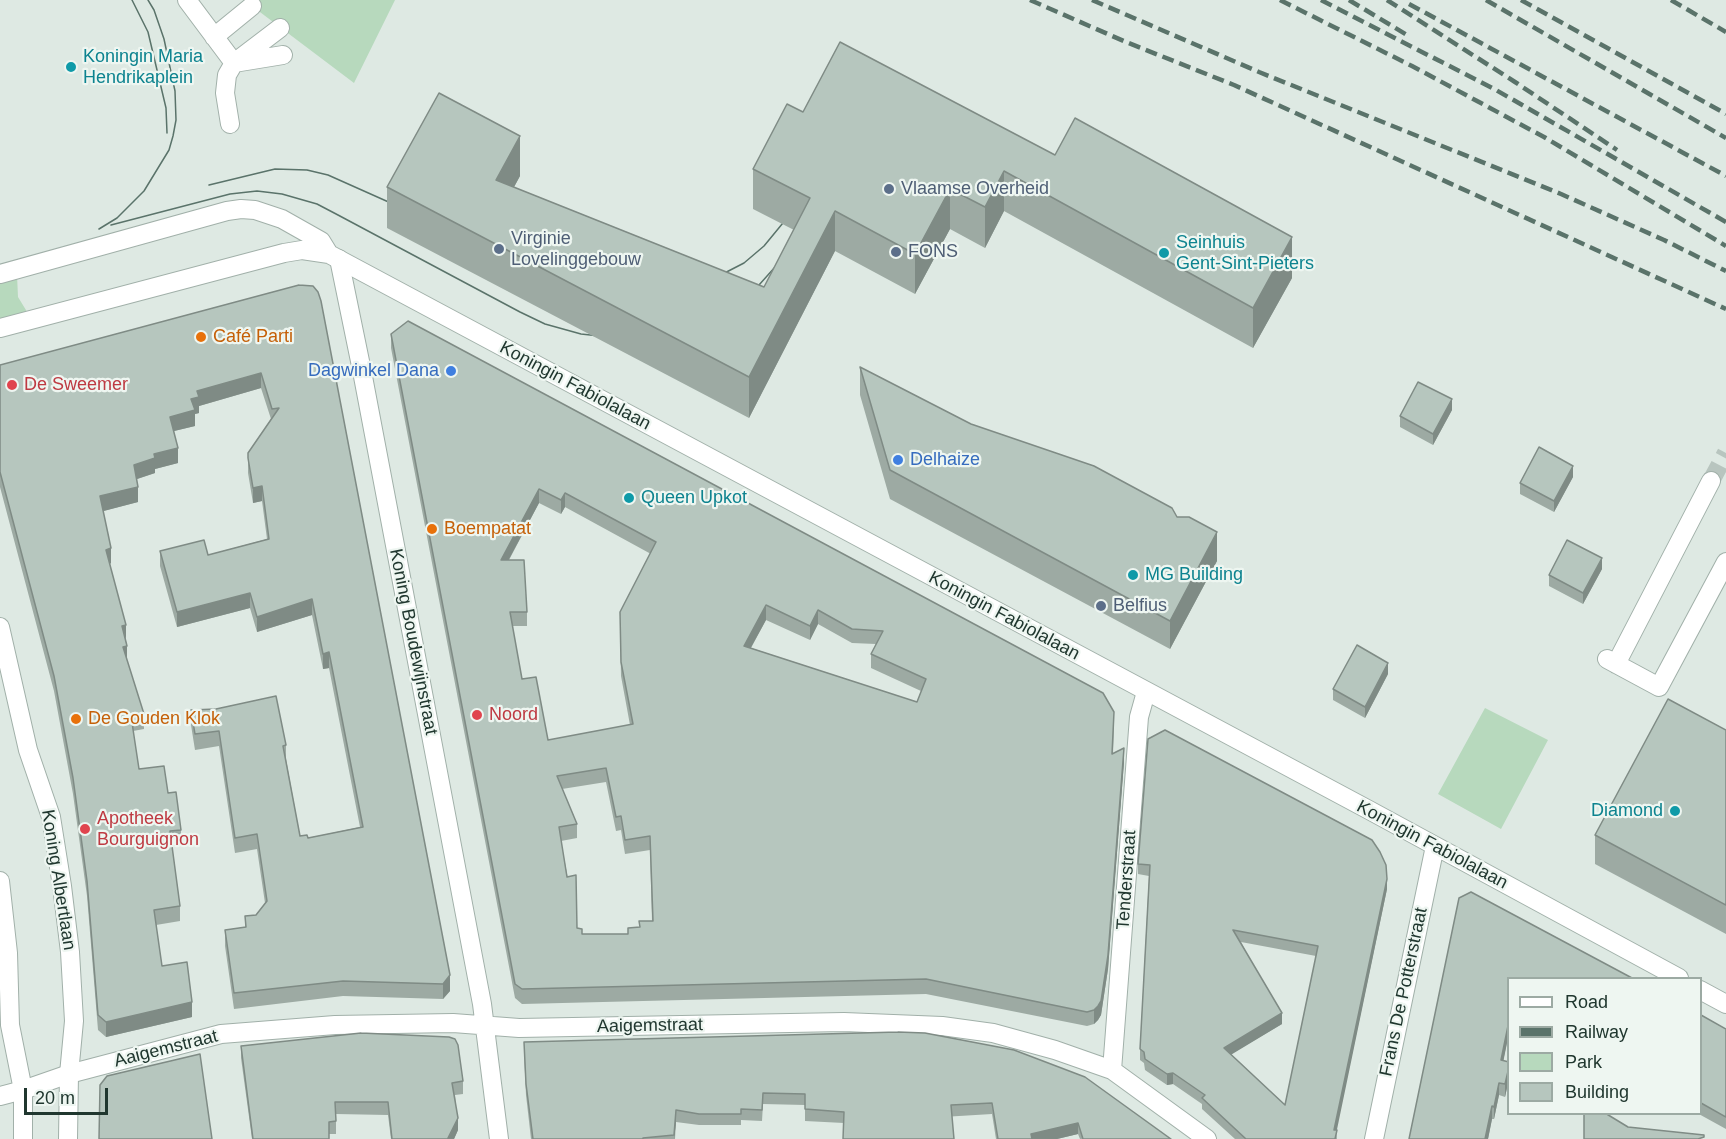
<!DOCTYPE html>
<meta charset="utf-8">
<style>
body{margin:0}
#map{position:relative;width:1726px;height:1139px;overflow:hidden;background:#dee9e3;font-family:Arial,sans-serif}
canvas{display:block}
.legend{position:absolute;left:1507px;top:977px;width:195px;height:138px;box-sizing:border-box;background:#eef6f1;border:2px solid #9caaa3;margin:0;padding:8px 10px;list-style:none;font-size:18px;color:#20372f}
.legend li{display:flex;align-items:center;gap:12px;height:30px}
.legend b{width:30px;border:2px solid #9caaa3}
.scale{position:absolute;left:24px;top:1088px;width:84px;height:27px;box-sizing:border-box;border:3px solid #20372f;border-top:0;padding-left:8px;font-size:18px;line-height:21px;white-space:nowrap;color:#20372f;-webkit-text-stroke:4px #eef6f1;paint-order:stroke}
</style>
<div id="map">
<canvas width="1726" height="1139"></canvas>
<ul class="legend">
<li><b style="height:8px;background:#fff"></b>Road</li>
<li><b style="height:8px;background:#5a736a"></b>Railway</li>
<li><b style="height:16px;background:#b7d9bd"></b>Park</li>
<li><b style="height:16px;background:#b6c6be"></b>Building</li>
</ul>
<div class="scale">20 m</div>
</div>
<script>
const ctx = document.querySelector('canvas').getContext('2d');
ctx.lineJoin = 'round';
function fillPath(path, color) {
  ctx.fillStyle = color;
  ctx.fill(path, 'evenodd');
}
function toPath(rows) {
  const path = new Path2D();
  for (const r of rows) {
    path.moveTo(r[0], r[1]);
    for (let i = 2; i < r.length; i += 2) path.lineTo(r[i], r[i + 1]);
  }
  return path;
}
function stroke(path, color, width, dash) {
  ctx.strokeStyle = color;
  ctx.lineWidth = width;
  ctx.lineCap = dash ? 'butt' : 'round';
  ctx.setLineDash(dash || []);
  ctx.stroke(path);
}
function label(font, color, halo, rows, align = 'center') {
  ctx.font = font + ' Arial,sans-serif';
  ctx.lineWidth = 4.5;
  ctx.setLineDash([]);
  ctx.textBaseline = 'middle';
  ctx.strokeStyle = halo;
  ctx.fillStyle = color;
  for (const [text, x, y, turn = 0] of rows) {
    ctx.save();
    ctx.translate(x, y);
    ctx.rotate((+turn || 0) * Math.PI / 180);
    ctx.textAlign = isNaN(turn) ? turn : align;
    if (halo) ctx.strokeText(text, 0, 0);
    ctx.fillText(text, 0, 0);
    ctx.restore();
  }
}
fillPath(toPath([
 [244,0,395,0,354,83],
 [17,275,18,297,29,315,0,321,0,280],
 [1485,708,1548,740,1501,829,1438,794]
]), '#b7d9bd');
stroke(toPath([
 [1711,481,1726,453]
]), '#b8c5bf', 18, [18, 9]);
const minor = toPath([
 [187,0,234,63,283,55],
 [214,37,252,6],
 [230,124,225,93,227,75,234,63,280,28],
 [339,259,361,366,482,1004,499,1139],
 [1607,659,1659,687,1726,562],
 [1616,664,1711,481],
 [1112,1070,1139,717,1146,692],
 [0,1096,23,1090,69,1074,221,1034,335,1025,453,1023,519,1028,844,1022,942,1026,993,1033,1055,1050,1112,1070,1207,1139]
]);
const tertiary = toPath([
 [0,274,227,211,241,209,255,210,282,219,321,241,329,254],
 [0,328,284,253,302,250,329,254,1369,810,1679,978],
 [0,627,28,750,51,817,62,886,70,952,74,1021,69,1074,68,1139],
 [0,881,8,953,10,1025,23,1090,23,1139],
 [1700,990,1726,1004],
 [1374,1139,1435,846]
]);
stroke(minor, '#a1b0a9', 20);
stroke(tertiary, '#a1b0a9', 20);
stroke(minor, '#fff', 18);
stroke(tertiary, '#fff', 18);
stroke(toPath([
 [132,0,148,32,166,108,167,133],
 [209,185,275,169,307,170,328,175,402,208],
 [111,225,230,194,257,191,282,194,317,204,338,215,520,312,545,324,581,334,609,337],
 [99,229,117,218,144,191,169,150,173,136,176,120,175,91,164,39,154,10,148,0],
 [711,280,744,263,764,246,792,212],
 [746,295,759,285,784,257]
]), '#5a736a', 1.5);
stroke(toPath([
 [1030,0,1126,42,1234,85,1726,309],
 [1092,0,1259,72,1561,194,1664,240,1726,271],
 [1280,0,1412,66,1544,137,1726,246],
 [1321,0,1496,90,1726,222],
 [1349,0,1407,35],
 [1387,0,1515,82,1617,150],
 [1486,0,1726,138],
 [1521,0,1726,114],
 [1671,0,1726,32],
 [1409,4,1726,176]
]), '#5a736a', 4.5, [12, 6]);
fillPath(toPath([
 [803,112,1055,155,1292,278,1253,348,1004,211,985,248,950,229,915,294,835,251,749,418,387,228,387,187,520,176,514,187,764,287,794,230,753,209,753,169],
 [299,285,450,991,443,999,343,996,234,1009,225,946,225,930,245,927,245,916,256,915,265,903,257,849,235,853,219,746,195,750,191,725,191,710,286,745,286,759,300,836,308,838,360,827,329,668,323,669,312,615,257,632,250,608,177,627,160,566,160,551,208,555,267,539,262,501,253,503,248,473,248,453,271,419,261,388,199,406,199,413,195,414,195,426,174,431,178,463,155,469,155,473,137,479,138,502,103,511,111,563,110,564,126,640,127,661,144,714,144,729,133,731,139,769,168,793,181,830,181,845,172,846,180,906,180,921,156,925,162,966,192,1017,106,1037,98,1030,87,896,73,794,54,691,0,487,0,365],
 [391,334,1114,726,1113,754,1124,762,1108,969,1101,1015,1098,1020,1094,1024,1087,1026,926,994,522,1004,515,998,391,348],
 [539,503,561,514,565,507,651,554,620,626,621,676,630,725,548,740,522,679,512,626,527,626,527,612,509,560],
 [766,620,810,640,818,624,852,643,876,644,871,654,871,668,921,691,917,702,751,648],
 [606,782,616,831,621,830,625,854,650,850,652,921,628,934,582,934,577,928,561,841,577,838,577,824,562,789],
 [860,367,971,424,1177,517,1217,561,1170,649,890,499,860,395],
 [1452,410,1433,445,1400,427,1400,416],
 [1573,477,1554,512,1520,494,1520,483],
 [1602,569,1583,604,1549,586,1549,575],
 [1388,674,1365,718,1333,700,1333,689],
 [1726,730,1726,934,1595,864,1595,835],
 [1138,864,1387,889,1336,1130,1337,1139,1235,1139,1202,1109,1202,1104,1173,1084,1167,1085,1145,1070,1144,1063,1140,1060,1140,1049,1149,876,1138,874],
 [1241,942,1316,956,1285,1105,1231,1054,1282,1024],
 [1459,898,1509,978,1509,1033,1503,1061,1509,1062,1509,1079,1505,1097,1499,1095,1494,1119,1492,1119,1488,1139,1409,1139],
 [1701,1015,1726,1029,1726,1129,1697,1113,1701,1113],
 [898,1032,1171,1139,1080,1139,1078,1134,1057,1139,996,1139,992,1114,844,1123,805,1121,805,1105,763,1104,762,1121,741,1120,741,1125,699,1125,676,1122,675,1139,531,1139,526,1095,524,1053],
 [241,1046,463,1081,463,1094,455,1095,458,1130,454,1139,391,1139,388,1115,336,1114,336,1134,329,1134,329,1139,252,1139,241,1058]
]), '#9daaa3');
fillPath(toPath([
 [520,136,520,176,496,220,496,180],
 [1004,171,1004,211,985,248,985,207],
 [950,189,950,229,915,294,915,254],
 [835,211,835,251,749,418,749,377],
 [1292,237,1292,278,1253,348,1253,308],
 [261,373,261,388,199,406,199,413,195,414,195,426,170,432,170,417,191,399,197,391],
 [1452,399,1452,410,1433,445,1433,434],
 [178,448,178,463,155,469,155,473,134,480,134,465,154,454],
 [1573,466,1573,477,1554,512,1554,501],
 [262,486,262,501,253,503,253,488],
 [138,487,138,502,100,512,100,496],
 [539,489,539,503,501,574,501,560],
 [565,493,565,507,561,514,561,500],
 [1217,532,1217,561,1170,649,1170,621],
 [111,548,111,563,106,565,106,550],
 [1602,558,1602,569,1583,604,1583,593],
 [250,593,250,608,177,627,177,612],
 [312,599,312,615,257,632,257,617],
 [766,605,766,620,744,660,744,646],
 [818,610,818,624,810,640,810,626],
 [126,625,126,640,122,626],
 [127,646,127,661,123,647],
 [329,652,329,668,323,669,323,654],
 [1388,663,1388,674,1365,718,1365,707],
 [1124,748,1124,762,1108,969,1101,1015,1098,1020,1094,1024,1094,1010],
 [1387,879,1387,889,1335,1139,1334,1130],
 [450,975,450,991,443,999,443,984],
 [192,1002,192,1017,106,1037,106,1022],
 [1282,1013,1282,1024,1224,1059,1224,1048],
 [1509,1021,1509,1033,1501,1073,1501,1060],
 [1509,1067,1509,1079,1505,1097,1505,1084],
 [1173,1073,1173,1084,1167,1085,1167,1074],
 [1499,1083,1499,1095,1494,1119,1494,1107],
 [1492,1106,1492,1119,1488,1139,1485,1139],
 [676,1110,676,1122,674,1139,674,1135],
 [458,1118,458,1130,454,1139,448,1139],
 [1078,1123,1078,1134,1057,1139,1031,1139,1031,1134]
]), '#7f8b85');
const building = toPath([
 [840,42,1055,155,1075,118,1292,237,1253,308,1004,171,985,207,950,189,915,254,835,211,749,377,387,187,439,93,520,136,496,180,764,287,810,198,753,169,787,104,803,112,840,42],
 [299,285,313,286,318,292,321,301,450,975,443,984,343,981,234,993,225,930,246,927,245,916,256,915,267,901,263,874,257,834,235,838,219,731,195,734,191,710,216,709,276,696,286,745,283,746,300,836,307,835,308,838,363,827,329,652,323,654,312,599,257,617,250,593,177,612,160,551,204,540,208,555,269,539,262,486,253,488,248,458,248,453,279,408,272,409,261,373,197,391,199,397,191,399,195,410,170,417,178,448,154,454,155,458,134,465,138,487,100,496,111,548,106,550,126,625,122,626,127,646,123,647,144,714,131,716,139,769,164,766,168,793,176,792,181,830,170,831,180,906,154,910,162,966,187,962,192,1002,106,1022,98,1015,87,881,73,778,54,676,0,472,0,365,299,285],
 [408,321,1103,693,1114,712,1112,754,1124,748,1108,955,1101,1001,1098,1006,1094,1010,1087,1012,926,979,522,989,515,984,391,334,408,321],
 [539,489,561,500,565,493,656,542,620,612,621,662,633,724,548,740,536,677,522,679,510,612,527,612,524,560,501,560,539,489],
 [766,605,810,626,818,610,852,629,883,631,871,654,926,679,917,702,744,646,766,605],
 [606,768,616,817,621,816,625,840,650,836,653,921,639,921,640,927,628,928,628,934,582,934,582,929,577,928,576,875,567,877,559,827,577,824,557,776,606,768],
 [860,367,971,424,1094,466,1172,508,1177,517,1189,517,1217,532,1170,621,890,470,860,367],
 [1418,382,1452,399,1433,434,1400,416,1418,382],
 [1539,447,1573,466,1554,501,1520,483,1539,447],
 [1567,540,1602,558,1583,593,1549,575,1567,540],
 [1357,645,1388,663,1365,707,1333,689,1357,645],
 [1668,699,1726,730,1726,905,1595,835,1668,699],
 [1165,730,1372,840,1380,852,1386,865,1387,879,1334,1130,1337,1130,1335,1139,1246,1139,1202,1098,1205,1095,1173,1073,1167,1074,1145,1059,1144,1052,1140,1049,1150,865,1138,864,1148,739,1165,730],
 [1233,930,1318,946,1285,1105,1224,1048,1282,1013,1233,930],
 [1471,892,1632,978,1509,978,1509,1021,1501,1060,1509,1062,1509,1067,1505,1084,1499,1083,1494,1107,1492,1106,1485,1139,1409,1139,1459,898,1471,892],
 [1701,1015,1726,1029,1726,1117,1701,1103,1701,1015],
 [898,1032,925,1033,1014,1050,1085,1077,1171,1139,1083,1139,1078,1123,1031,1134,1032,1139,998,1139,992,1103,951,1105,954,1139,843,1139,844,1112,805,1109,805,1094,763,1093,762,1110,741,1109,741,1114,699,1114,676,1110,674,1135,643,1138,643,1139,533,1139,526,1084,524,1042,898,1032],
 [361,1033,449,1037,455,1039,458,1045,463,1081,452,1083,458,1118,448,1138,450,1139,392,1139,388,1102,335,1102,336,1121,329,1122,329,1139,253,1139,241,1046,361,1033],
 [200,1054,212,1139,99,1139,100,1085,107,1076,200,1054],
 [1584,1113,1605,1113,1628,1127,1704,1135,1704,1137,1698,1139,1584,1139,1584,1113]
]);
fillPath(building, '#b6c6be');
stroke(building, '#7f8b85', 1.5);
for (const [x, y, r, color] of [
 [71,67,6,"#0f9aa8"],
 [889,189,6,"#5c6f8a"],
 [499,249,6,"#5c6f8a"],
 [896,252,6,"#5c6f8a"],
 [1164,253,6,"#0f9aa8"],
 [201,337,6,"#e8710a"],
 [451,371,6,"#3f7fe0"],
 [12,385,6,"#e0444e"],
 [898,460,6,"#3f7fe0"],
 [629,498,6,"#0f9aa8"],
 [432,529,6,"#e8710a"],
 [1133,575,6,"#0f9aa8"],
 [1101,606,6,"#5c6f8a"],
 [477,715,6,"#e0444e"],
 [76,719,6,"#e8710a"],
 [1675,811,6,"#0f9aa8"],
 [85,829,6,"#e0444e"]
]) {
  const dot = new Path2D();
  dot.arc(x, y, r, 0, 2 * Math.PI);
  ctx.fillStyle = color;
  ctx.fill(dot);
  stroke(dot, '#eef6f1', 2);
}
label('18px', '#0d838f', '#eef6f1', [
 ["Koningin Maria",83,57],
 ["Hendrikaplein",83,78],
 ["Seinhuis",1176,243],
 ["Gent-Sint-Pieters",1176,264],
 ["Queen Upkot",641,498],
 ["MG Building",1145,575],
 ["Diamond",1663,811,"right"]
], 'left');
label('18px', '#4e5e75', '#eef6f1', [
 ["Vlaamse Overheid",901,189],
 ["Virginie",511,239],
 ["Lovelinggebouw",511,260],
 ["FONS",908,252],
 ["Belfius",1113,606]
], 'left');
label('18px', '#c56008', '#eef6f1', [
 ["Café Parti",213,337],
 ["Boempatat",444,529],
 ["De Gouden Klok",88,719]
], 'left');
label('18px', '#366cbe', '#eef6f1', [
 ["Dagwinkel Dana",439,371],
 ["Delhaize",910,460,"left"]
], 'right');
label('18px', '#be3a42', '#eef6f1', [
 ["De Sweemer",24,385],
 ["Noord",489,715],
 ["Apotheek",97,819],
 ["Bourguignon",97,840]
], 'left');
label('18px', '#20372f', '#eef6f1', [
 ["Koningin Fabiolalaan",575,386,28],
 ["Koningin Fabiolalaan",1004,616,28],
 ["Koning Boudewijnstraat",413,642,79],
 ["Koningin Fabiolalaan",1432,845,28],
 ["Koning Albertlaan",58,880,81],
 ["Tenderstraat",1127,880,-86],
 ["Frans De Potterstraat",1404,992,-78],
 ["Aaigemstraat",650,1026,-1],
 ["Aaigemstraat",166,1049,-14]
]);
</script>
